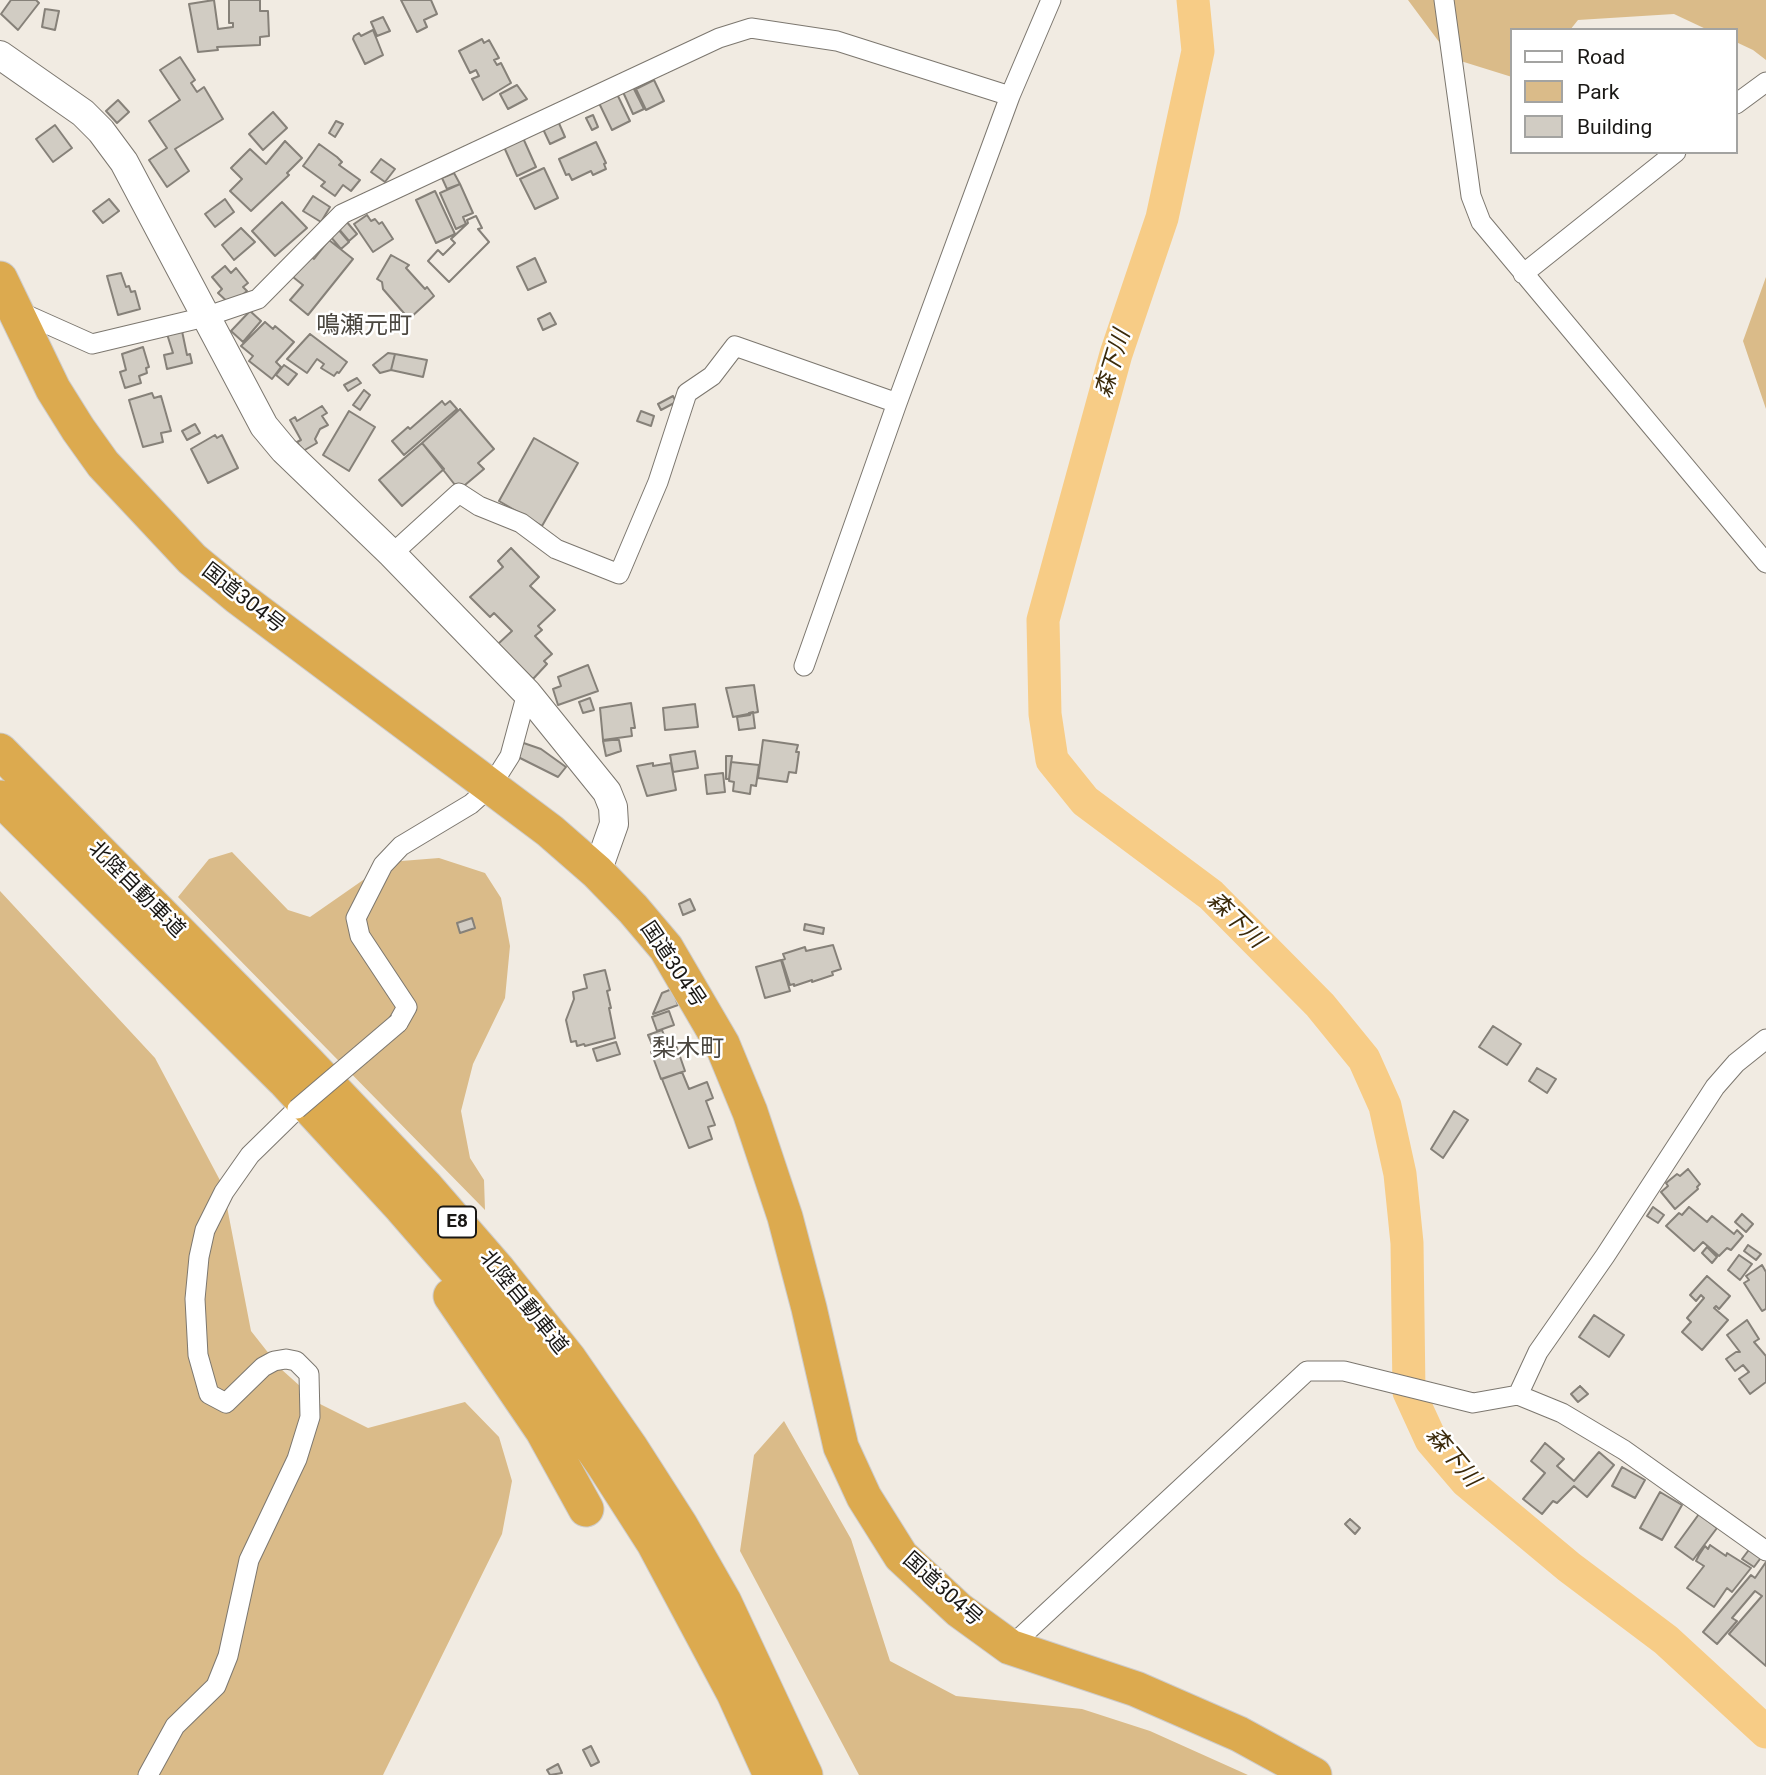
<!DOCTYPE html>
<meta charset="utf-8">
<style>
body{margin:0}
#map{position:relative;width:1766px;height:1775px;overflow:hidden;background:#f1ebe2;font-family:Roboto,sans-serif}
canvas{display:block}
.legend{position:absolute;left:1510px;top:28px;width:228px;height:126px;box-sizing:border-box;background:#fff;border:2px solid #a3a3a1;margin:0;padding:9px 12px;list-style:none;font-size:21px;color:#1a1815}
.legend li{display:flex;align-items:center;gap:14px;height:35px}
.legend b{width:35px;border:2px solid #a3a3a1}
</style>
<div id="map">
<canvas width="1766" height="1775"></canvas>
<ul class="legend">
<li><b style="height:9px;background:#fff"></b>Road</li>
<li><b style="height:19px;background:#dabb89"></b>Park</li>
<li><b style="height:19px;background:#d1ccc3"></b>Building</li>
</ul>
</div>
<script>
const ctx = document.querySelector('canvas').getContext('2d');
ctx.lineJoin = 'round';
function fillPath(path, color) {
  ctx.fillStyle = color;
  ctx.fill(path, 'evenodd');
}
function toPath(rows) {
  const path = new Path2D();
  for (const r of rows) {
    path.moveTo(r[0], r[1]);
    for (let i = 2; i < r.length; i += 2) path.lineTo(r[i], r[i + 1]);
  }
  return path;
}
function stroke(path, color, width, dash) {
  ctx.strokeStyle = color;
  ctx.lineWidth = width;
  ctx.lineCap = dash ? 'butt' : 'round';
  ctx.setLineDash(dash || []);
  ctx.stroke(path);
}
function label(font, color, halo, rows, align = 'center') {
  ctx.font = font + ' Roboto,"Noto Sans JP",sans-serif';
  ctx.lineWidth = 5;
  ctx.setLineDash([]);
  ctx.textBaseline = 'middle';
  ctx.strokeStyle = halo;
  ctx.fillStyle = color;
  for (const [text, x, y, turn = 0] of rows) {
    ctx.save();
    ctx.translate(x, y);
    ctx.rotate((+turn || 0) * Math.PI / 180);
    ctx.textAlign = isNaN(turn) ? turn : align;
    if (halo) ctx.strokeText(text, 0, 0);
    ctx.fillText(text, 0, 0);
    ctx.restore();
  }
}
fillPath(toPath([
 [1408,0,1766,0,1766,60,1753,50,1736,42,1736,30,1708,30,1674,14,1578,20,1570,30,1512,30,1512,77,1451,58],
 [1766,277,1766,409,1743,341],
 [232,852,288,910,310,917,389,862,439,858,485,873,501,898,510,946,505,998,473,1064,461,1111,470,1158,484,1180,485,1210,178,897,209,859],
 [0,891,155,1058,223,1186,251,1331,281,1369,320,1404,368,1428,465,1402,499,1437,512,1481,502,1534,383,1775,0,1775],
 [784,1421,851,1539,890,1661,956,1696,1082,1709,1150,1731,1248,1775,859,1775,740,1551,754,1455]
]), '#dabb89');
stroke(toPath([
 [1193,0,1198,51,1162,218,1116,354,1043,620,1045,714,1052,760,1085,801,1211,895,1320,1005,1364,1059,1385,1106,1400,1174,1407,1243,1409,1392,1431,1440,1466,1481,1569,1567,1666,1640,1766,1732]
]), '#f7cc86', 33);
const building = toPath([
 [11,0,36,0,39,3,18,30,1,14,11,0],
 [214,0,218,29,233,27,233,23,229,23,229,0,260,0,260,11,268,11,269,36,260,37,260,45,217,47,218,50,198,52,189,4,214,0],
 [401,0,431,0,437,14,424,20,427,27,417,32,401,0],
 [45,9,59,11,55,30,42,27,45,9],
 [383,17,390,31,377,36,371,22,383,17],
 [373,30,383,55,365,64,353,39,354,36,359,33,361,36,373,30],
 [482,39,484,43,489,40,499,58,494,60,497,65,501,63,511,83,483,100,472,79,479,76,476,70,470,73,459,51,482,39],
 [180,57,195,80,191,83,197,92,204,87,223,119,175,149,189,171,167,187,149,160,167,148,149,121,180,100,160,70,180,57],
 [654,80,664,101,646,110,636,89,654,80],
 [517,85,527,99,508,109,500,94,517,85],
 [633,87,644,109,633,114,623,92,633,87],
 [616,92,630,121,612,130,598,101,616,92],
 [118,100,129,112,117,123,106,111,118,100],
 [273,112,287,128,263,150,249,134,273,112],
 [593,115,598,127,592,130,586,118,593,115],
 [336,121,343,124,335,137,329,133,336,121],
 [558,121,565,137,550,144,543,129,558,121],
 [55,125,72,148,53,162,36,139,55,125],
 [523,138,536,167,517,176,504,147,523,138],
 [285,141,302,158,287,173,289,175,251,211,230,191,242,179,231,168,250,149,266,164,285,141],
 [596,142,606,163,604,164,606,169,593,175,591,171,572,180,569,174,566,175,559,159,596,142],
 [319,144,337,157,342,162,339,165,360,180,351,191,343,185,335,196,321,186,325,182,303,166,319,144],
 [381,159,395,169,385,182,371,172,381,159],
 [544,168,558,198,535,209,520,179,544,168],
 [454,173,460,184,447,189,442,178,454,173],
 [460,184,473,213,463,217,466,224,456,229,440,193,460,184],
 [435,191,455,234,436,243,416,200,435,191],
 [313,196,330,207,321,222,303,211,313,196],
 [109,199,119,211,103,223,93,211,109,199],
 [225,199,234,212,215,227,205,214,225,199],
 [282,202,307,228,275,256,252,231,282,202],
 [367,215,371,221,375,219,379,224,382,222,393,239,373,252,354,224,367,215],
 [476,216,482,228,478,229,489,242,449,282,428,261,438,250,443,255,455,243,451,239,468,223,467,220,476,216],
 [476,216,482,228,478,229,489,242,449,282,428,261,438,250,443,255,455,243,451,239,468,223,467,220,476,216],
 [346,221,357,234,349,241,338,228,346,221],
 [241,228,255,242,234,260,222,245,241,228],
 [338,229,349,242,341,249,330,236,338,229],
 [329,240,353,259,308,315,290,300,303,285,293,277,310,256,314,259,329,240],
 [391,255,409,265,406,268,425,289,427,287,434,296,409,319,383,289,382,282,377,279,391,255],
 [535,258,546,282,528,290,517,267,535,258],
 [225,266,231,273,236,268,248,283,243,287,247,291,231,305,218,293,222,289,212,277,225,266],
 [121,273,126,287,129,286,131,292,135,291,140,309,118,315,107,276,121,273],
 [250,311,261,321,243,342,231,331,250,311],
 [550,313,556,324,543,330,538,319,550,313],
 [265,322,273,329,275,326,294,342,276,362,281,367,272,379,249,361,253,356,241,346,265,322],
 [182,331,187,355,190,354,192,363,167,369,164,355,173,353,167,334,182,331],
 [310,334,347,362,339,373,337,372,334,376,321,368,324,364,317,359,307,373,287,359,310,334],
 [143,347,149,367,146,368,147,373,139,376,141,383,125,388,120,372,126,370,122,354,143,347],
 [388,353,395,354,391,370,380,373,373,365,388,353],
 [395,354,427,360,423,377,391,370,395,354],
 [284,365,297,374,288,385,276,375,284,365],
 [357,378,361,383,348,391,344,385,357,378],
 [364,390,370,395,360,410,353,405,364,390],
 [152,393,154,398,161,396,171,431,161,433,163,442,143,447,129,400,152,393],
 [673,396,676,402,661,410,658,404,673,396],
 [442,401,445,405,450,401,457,409,404,455,392,441,408,427,410,429,442,401],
 [322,406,327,413,322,416,328,425,320,429,315,439,317,443,303,451,297,442,301,440,290,420,295,417,297,421,322,406],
 [460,409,494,449,478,463,484,469,459,490,422,443,460,409],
 [349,411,375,427,349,471,323,455,349,411],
 [641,411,654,416,651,426,637,421,641,411],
 [195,424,200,433,187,440,182,431,195,424],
 [215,435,217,438,222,435,238,468,208,483,191,449,215,435],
 [534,438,578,463,542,526,499,501,534,438],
 [422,443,444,469,402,506,379,480,422,443],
 [511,548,539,577,530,586,555,610,538,626,542,630,535,636,552,654,544,661,547,664,533,679,498,644,512,631,494,613,490,617,470,597,503,567,498,561,511,548],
 [588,665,598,691,558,705,553,689,561,686,558,677,588,665],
 [754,685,758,712,733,717,726,688,754,685],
 [590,698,594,710,583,713,579,702,590,698],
 [631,703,635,728,631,728,632,736,603,740,600,708,631,703],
 [695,704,698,727,665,730,663,708,695,704],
 [753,712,755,728,739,730,737,717,750,715,749,713,753,712],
 [512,739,541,749,566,767,558,777,508,752,512,739],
 [612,740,619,740,621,751,606,756,603,741,612,740],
 [763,740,798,745,796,752,799,752,796,773,789,772,787,782,758,778,763,740],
 [695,751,698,768,673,772,670,755,695,751],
 [726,756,732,756,729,779,726,779,726,756],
 [731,762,759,765,756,786,751,785,750,794,733,791,734,782,729,781,731,762],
 [653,763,653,766,671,763,676,790,647,796,637,766,653,763],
 [723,773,725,792,707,794,705,775,723,773],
 [690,899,695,910,683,915,679,904,690,899],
 [472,918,475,928,460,933,457,923,472,918],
 [805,924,824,928,823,934,804,930,805,924],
 [833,945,841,969,832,972,833,975,812,982,812,980,794,986,794,984,790,985,782,960,785,959,783,954,805,947,806,951,833,945],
 [781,960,790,991,765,998,756,967,781,960],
 [605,970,610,990,607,991,611,1008,609,1008,615,1038,585,1046,584,1044,577,1046,576,1041,571,1042,566,1020,574,999,573,992,587,988,584,975,605,970],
 [672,989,678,1005,653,1014,662,993,672,989],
 [669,1011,674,1025,657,1031,652,1017,669,1011],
 [1493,1026,1521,1044,1507,1065,1479,1047,1493,1026],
 [662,1030,667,1043,654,1049,648,1035,662,1030],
 [616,1042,620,1054,597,1061,593,1049,616,1042],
 [675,1042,685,1071,661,1079,651,1052,675,1042],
 [1537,1068,1556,1079,1547,1093,1529,1081,1537,1068],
 [682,1072,689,1089,707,1082,713,1098,706,1101,715,1125,708,1127,712,1139,689,1148,662,1079,682,1072],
 [1454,1111,1468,1120,1443,1158,1431,1149,1454,1111],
 [1688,1169,1700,1184,1697,1187,1698,1189,1675,1209,1661,1192,1668,1186,1666,1183,1677,1174,1680,1176,1688,1169],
 [1653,1207,1664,1215,1658,1223,1647,1216,1653,1207],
 [1689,1207,1707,1222,1712,1216,1734,1234,1737,1230,1743,1236,1731,1250,1727,1248,1719,1256,1703,1242,1694,1251,1666,1226,1679,1213,1682,1215,1689,1207],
 [1742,1214,1753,1224,1746,1232,1735,1222,1742,1214],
 [1748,1245,1761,1254,1756,1260,1744,1251,1748,1245],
 [1707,1247,1717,1257,1712,1263,1702,1253,1707,1247],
 [1739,1255,1752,1264,1740,1280,1728,1270,1739,1255],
 [1762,1265,1766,1272,1766,1309,1762,1311,1744,1283,1749,1280,1746,1276,1762,1265],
 [1707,1276,1730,1296,1719,1309,1716,1306,1714,1308,1728,1320,1702,1350,1682,1332,1691,1322,1687,1318,1704,1298,1701,1295,1696,1301,1690,1295,1707,1276],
 [1594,1315,1624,1335,1609,1357,1579,1337,1594,1315],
 [1747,1320,1759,1339,1754,1342,1766,1356,1766,1382,1750,1394,1739,1379,1749,1372,1743,1365,1735,1371,1726,1359,1736,1352,1740,1352,1727,1335,1747,1320],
 [1580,1386,1588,1394,1578,1402,1571,1394,1580,1386],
 [1545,1443,1564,1459,1557,1466,1574,1481,1599,1452,1614,1465,1587,1497,1574,1486,1557,1503,1553,1501,1542,1514,1523,1499,1545,1473,1531,1461,1545,1443],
 [1622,1467,1645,1480,1635,1498,1612,1486,1622,1467],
 [1660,1492,1682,1505,1662,1540,1640,1528,1660,1492],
 [1699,1514,1717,1528,1693,1560,1675,1547,1699,1514],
 [1350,1519,1360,1528,1355,1534,1345,1524,1350,1519],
 [1710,1545,1726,1556,1727,1553,1751,1568,1732,1592,1727,1588,1714,1607,1687,1588,1704,1566,1696,1561,1699,1555,1705,1546,1708,1549,1710,1545],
 [1751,1547,1763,1555,1754,1567,1742,1559,1751,1547],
 [1766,1562,1766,1666,1729,1634,1762,1596,1755,1591,1732,1618,1737,1621,1717,1644,1703,1632,1751,1575,1755,1578,1766,1562],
 [591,1746,599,1762,591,1766,583,1750,591,1746],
 [558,1764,562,1773,550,1775,547,1770,558,1764]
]);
fillPath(building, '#d1ccc3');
stroke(building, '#868179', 2);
const street = toPath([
 [1444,0,1471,196,1481,222,1766,563],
 [1736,104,1766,82],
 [1523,274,1676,152],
 [18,311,92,344,205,317,258,299,342,214,719,38,751,28,837,41,1010,96],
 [392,554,459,493,479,506,521,523,556,549,619,574,658,482,687,393,712,376,735,346,897,403],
 [804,666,897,403,1010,96,1051,0],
 [398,1023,407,1007,360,936,356,918,383,865,401,846,471,804,491,786,510,756,527,693],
 [1518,1395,1538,1352,1605,1256,1715,1087,1736,1063,1766,1039],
 [1010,1647,1307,1371,1344,1371,1473,1403,1518,1395,1562,1413,1624,1450,1766,1551],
 [148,1775,175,1726,216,1686,228,1656,249,1560,297,1459,310,1417,309,1374,296,1361,286,1359,274,1361,263,1367,226,1403,209,1394,198,1355,195,1299,199,1257,205,1230,224,1192,250,1155,297,1109]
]);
const secondary = toPath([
 [0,55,83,113,101,131,124,162,264,426,284,450,392,554,527,693,607,792,613,807,614,824,597,872]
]);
const highway = toPath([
 [0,279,53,389,78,429,103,464,192,559,238,597,550,831,597,872,633,909,666,948,722,1044,750,1112,785,1217,809,1308,841,1447,864,1497,901,1556,959,1610,1010,1647,1136,1689,1239,1734,1314,1775],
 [0,751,307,1062,425,1186,498,1270,569,1359,630,1447,680,1525,724,1602,805,1775],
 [0,798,284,1080,402,1208,475,1292,545,1380,604,1465,654,1543,734,1693,771,1775],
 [451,1296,543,1431,586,1509]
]);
stroke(street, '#7c776f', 21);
stroke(secondary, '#7c776f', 30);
stroke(highway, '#cdcccc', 37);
stroke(street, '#fff', 19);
stroke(secondary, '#fff', 28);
stroke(highway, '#dcaa4f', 35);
const streetBridge = toPath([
 [297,1109,398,1023]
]);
stroke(streetBridge, '#7c776f', 21, []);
stroke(streetBridge, '#fff', 19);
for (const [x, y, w] of [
 [457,1222,38]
]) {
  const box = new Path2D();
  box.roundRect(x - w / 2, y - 15.5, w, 31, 5);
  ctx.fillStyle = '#fff';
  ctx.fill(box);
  stroke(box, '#1a1815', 2);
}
label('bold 19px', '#1a1815', null, [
 ["E8",457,1222]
]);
label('21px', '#1a1815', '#fff', [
 ["国道304号",243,599,38],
 ["北陸自動車道",136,890,45],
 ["国道304号",672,965,56],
 ["北陸自動車道",523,1303,51],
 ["国道304号",942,1590,42]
]);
label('italic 23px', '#3b2a0a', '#fff', [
 ["森下川",1114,364,-73],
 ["森下川",1235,921,44],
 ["森下川",1452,1458,50]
]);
label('24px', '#4b4740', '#fff', [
 ["鳴瀬元町",364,327],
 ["梨木町",688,1050]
]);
</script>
